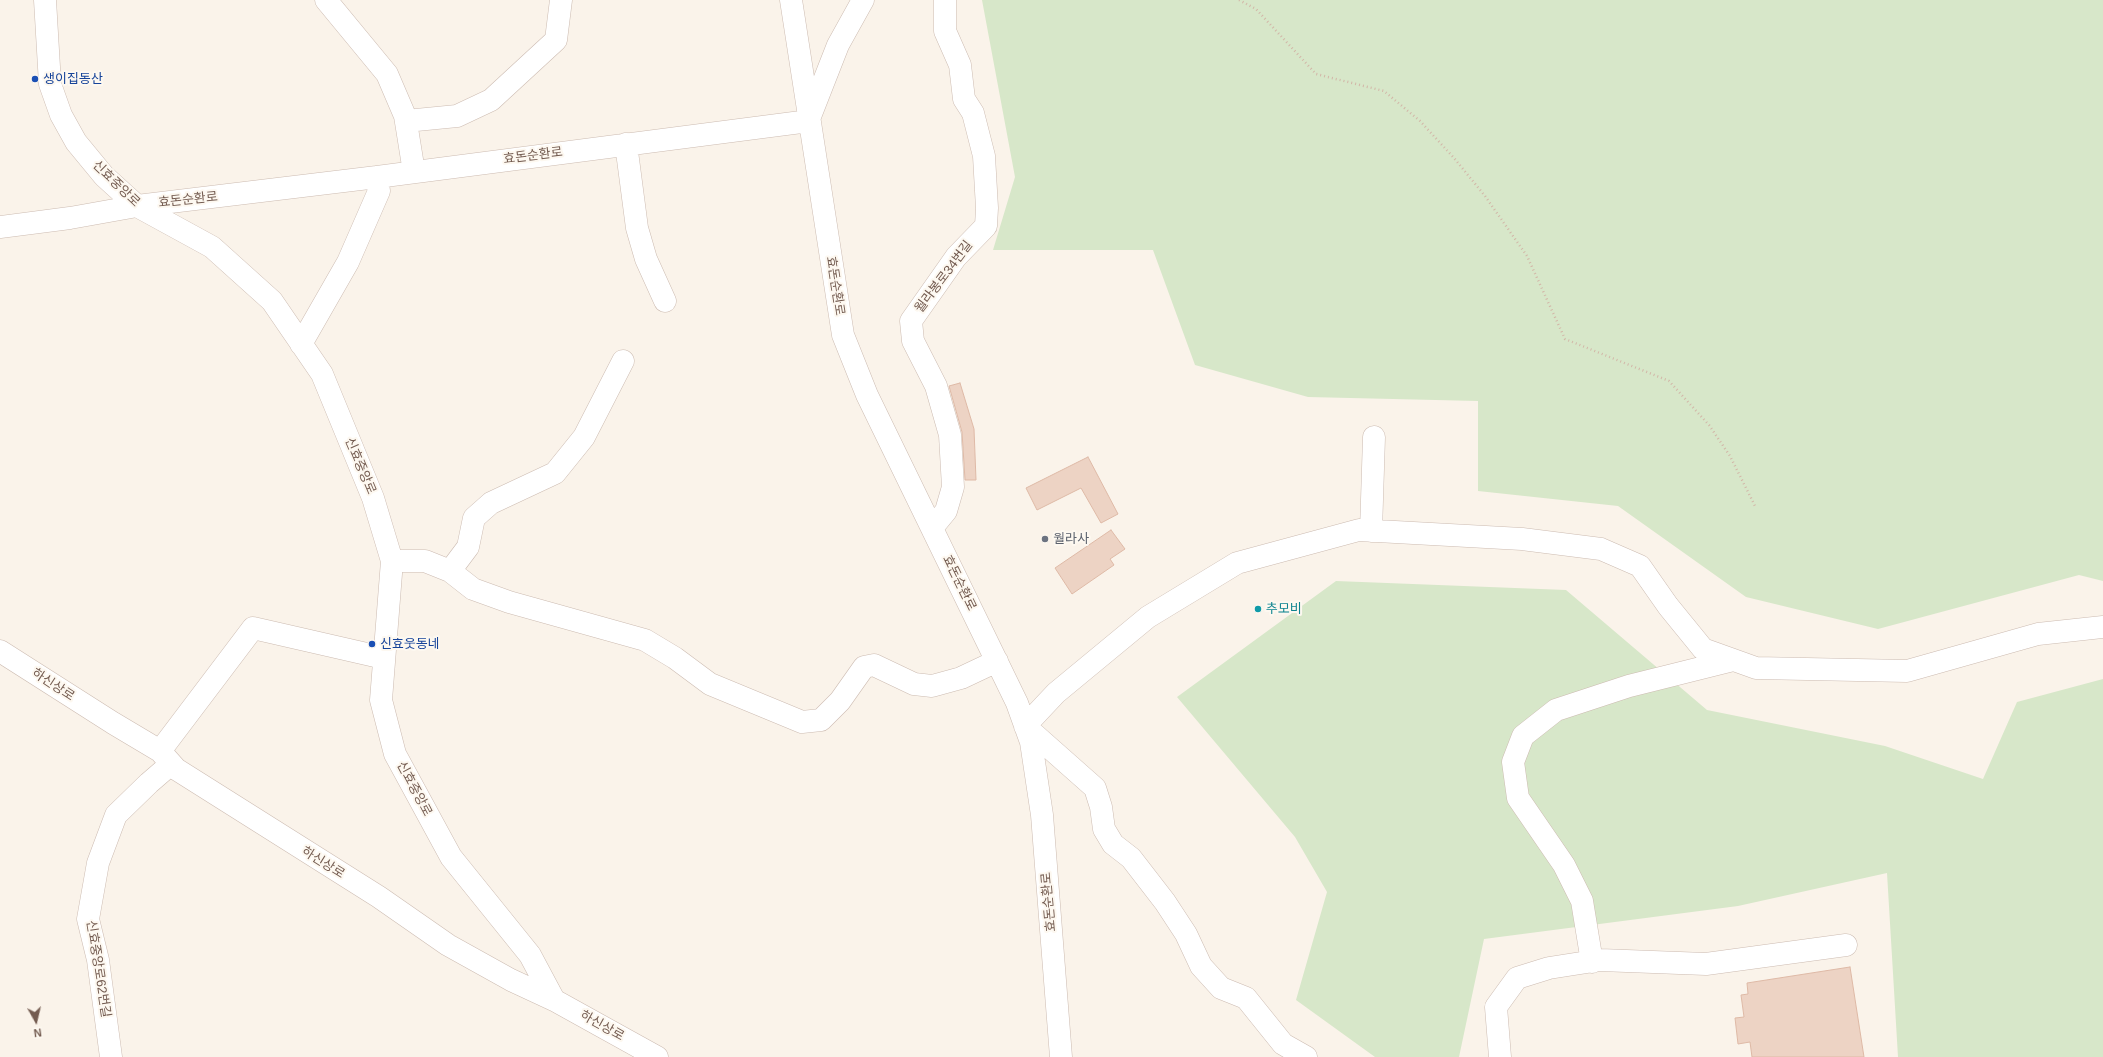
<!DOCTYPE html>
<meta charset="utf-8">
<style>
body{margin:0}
#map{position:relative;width:2103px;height:1057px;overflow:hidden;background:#faf3ea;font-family:Arial,sans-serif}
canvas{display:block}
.north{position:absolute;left:16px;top:1001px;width:40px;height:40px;-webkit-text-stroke:3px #fdf8f0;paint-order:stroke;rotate:172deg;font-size:11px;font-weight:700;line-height:16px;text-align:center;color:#735b50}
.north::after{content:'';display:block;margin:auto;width:14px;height:18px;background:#735b50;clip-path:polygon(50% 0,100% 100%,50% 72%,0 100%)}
</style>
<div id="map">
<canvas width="2103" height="1057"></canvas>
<div class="north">N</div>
</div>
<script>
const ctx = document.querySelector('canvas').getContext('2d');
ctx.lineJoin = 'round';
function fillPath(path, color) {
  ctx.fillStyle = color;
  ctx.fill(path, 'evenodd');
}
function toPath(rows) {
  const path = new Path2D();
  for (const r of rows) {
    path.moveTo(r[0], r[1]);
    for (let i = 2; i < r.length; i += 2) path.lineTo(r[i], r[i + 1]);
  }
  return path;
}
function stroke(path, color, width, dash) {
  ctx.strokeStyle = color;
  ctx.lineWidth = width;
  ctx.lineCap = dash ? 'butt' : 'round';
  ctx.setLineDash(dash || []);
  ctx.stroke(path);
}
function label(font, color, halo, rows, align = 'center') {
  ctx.font = font + ' Arial,"Noto Sans KR",sans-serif';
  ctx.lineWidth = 4;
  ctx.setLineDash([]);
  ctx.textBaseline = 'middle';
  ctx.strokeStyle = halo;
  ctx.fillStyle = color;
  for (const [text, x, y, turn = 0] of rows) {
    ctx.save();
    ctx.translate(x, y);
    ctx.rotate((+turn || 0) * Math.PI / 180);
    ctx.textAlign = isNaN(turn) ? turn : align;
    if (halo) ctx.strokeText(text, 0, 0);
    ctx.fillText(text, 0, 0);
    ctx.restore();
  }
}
fillPath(toPath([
 [982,0,2103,0,2103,581,2079,575,1878,629,1746,597,1618,506,1478,491,1478,401,1308,397,1195,365,1153,250,993,250,1015,177],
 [1336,581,1566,590,1707,710,1885,746,1983,779,2017,702,2103,679,2103,1057,1898,1057,1887,873,1738,906,1484,939,1459,1057,1375,1057,1296,1000,1327,892,1295,837,1177,697]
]), '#d7e7c9');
const building = toPath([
 [960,383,974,429,976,480,965,480,962,432,949,386,960,383],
 [1088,457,1118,514,1101,523,1081,488,1037,510,1026,488,1088,457],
 [1111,530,1125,549,1110,559,1114,565,1072,594,1055,568,1111,530],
 [1850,967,1864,1057,1752,1057,1750,1042,1738,1044,1735,1018,1744,1017,1741,995,1748,994,1747,983,1850,967]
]);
fillPath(building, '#edd3c4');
stroke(building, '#deb9a6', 1);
const minor = toPath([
 [45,0,50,84,61,115,76,142,104,176,137,206,212,247,272,301,322,374,373,498,392,561,381,700,395,754,451,857,530,955,554,1000],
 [326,0,387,74,405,116,414,172],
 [791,0,843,335,867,395,1017,703,1031,742,1042,815,1061,1057],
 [809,119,838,45,863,0],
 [406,121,457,116,491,100,556,40,561,0],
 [626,144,637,228,646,259,665,301],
 [0,227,70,218,137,206,377,177,809,121],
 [301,344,348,262,379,191,377,177],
 [932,528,946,511,953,487,950,435,936,386,913,341,911,321,956,257,986,226,987,208,984,156,973,113,964,99,960,65,945,31,945,0],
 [1371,531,1374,437],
 [392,561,425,561,450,571,473,589,509,602,645,640,675,658,710,684,802,722,821,720,840,701,864,667,874,665,914,684,932,686,961,678,997,661],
 [450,571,468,547,474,518,491,503,555,473,584,437,623,361],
 [0,651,113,723,160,751,176,769,379,897,448,945,511,980,554,1000,657,1057],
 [160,751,253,628,384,658],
 [1592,962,1582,901,1564,865,1518,798,1513,762,1523,736,1556,710,1629,686,1733,660],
 [111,1057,98,960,88,919,98,863,116,815,149,783,171,764],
 [1306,1057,1283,1044,1246,998,1221,988,1201,966,1186,934,1165,902,1131,858,1113,844,1104,829,1101,807,1095,788,1025,726,1056,693,1148,617,1237,563,1359,530,1522,539,1601,549,1640,566,1668,606,1703,649,1756,668,1907,671,2038,634,2103,627],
 [1500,1057,1496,1007,1517,978,1549,968,1600,960,1706,964,1846,945]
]);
stroke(minor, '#ccbbb1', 23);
stroke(toPath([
 [1239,0,1256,9,1316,74,1384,91,1420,121,1454,158,1485,196,1527,256,1565,339,1669,381,1709,425,1730,456,1755,506]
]), '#d2b6a7', 2.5, [1, 3]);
stroke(minor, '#fff', 22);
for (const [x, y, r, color] of [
 [35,79,4,"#1a4fb4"],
 [1045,539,4,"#6b7280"],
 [1258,609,4,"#0f9aa8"],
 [372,644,4,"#1a4fb4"]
]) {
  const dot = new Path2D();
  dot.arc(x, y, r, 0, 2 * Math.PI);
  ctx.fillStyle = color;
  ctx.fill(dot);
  stroke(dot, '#fdf8f0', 1.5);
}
label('13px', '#164399', '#fdf8f0', [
 ["생이집동산",43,79],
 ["신효웃동네",380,644]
], 'left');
label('13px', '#735b50', '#fdf8f0', [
 ["효돈순환로",533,156,-7],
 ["신효중앙로",116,184,44],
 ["효돈순환로",188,200,-6],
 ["월라봉로34번길",944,277,-53],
 ["효돈순환로",835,286,81],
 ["신효중앙로",360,466,67],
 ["효돈순환로",959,583,64],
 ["하신상로",53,685,33],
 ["신효중앙로",414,789,62],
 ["하신상로",323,863,32],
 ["효돈순환로",1049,902,-95],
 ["신효중앙로62번길",98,969,81],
 ["하신상로",602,1026,29]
]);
label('13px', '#5b616d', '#fdf8f0', [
 ["월라사",1053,539]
], 'left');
label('13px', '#0d838f', '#fdf8f0', [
 ["추모비",1266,609]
], 'left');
</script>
